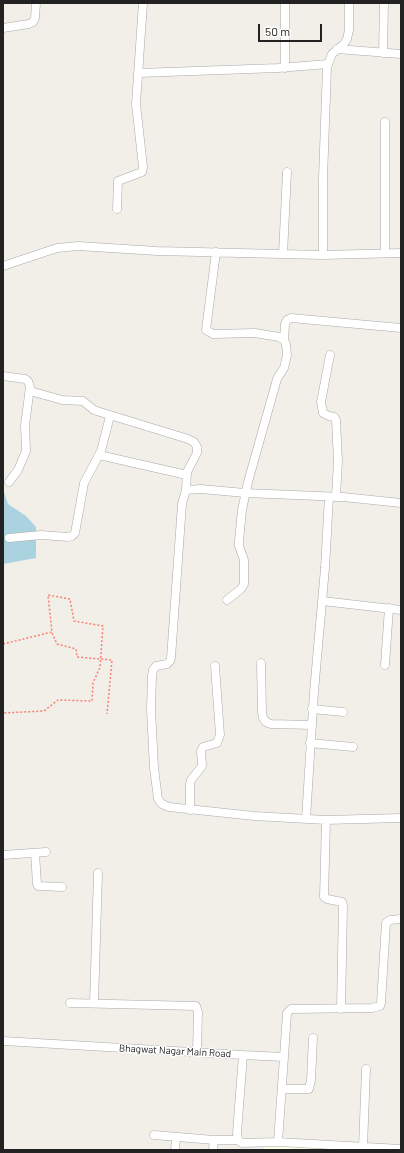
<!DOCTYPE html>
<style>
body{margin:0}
#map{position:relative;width:404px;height:1153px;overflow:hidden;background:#f2efe9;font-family:Barlow,sans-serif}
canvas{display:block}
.frame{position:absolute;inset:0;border:4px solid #222;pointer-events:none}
.scale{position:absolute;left:258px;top:24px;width:64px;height:18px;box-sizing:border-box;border:2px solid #222;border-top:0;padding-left:5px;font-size:12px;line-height:14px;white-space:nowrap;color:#222;-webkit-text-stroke:3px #fff;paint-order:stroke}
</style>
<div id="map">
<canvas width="404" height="1153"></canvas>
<div class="frame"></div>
<div class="scale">50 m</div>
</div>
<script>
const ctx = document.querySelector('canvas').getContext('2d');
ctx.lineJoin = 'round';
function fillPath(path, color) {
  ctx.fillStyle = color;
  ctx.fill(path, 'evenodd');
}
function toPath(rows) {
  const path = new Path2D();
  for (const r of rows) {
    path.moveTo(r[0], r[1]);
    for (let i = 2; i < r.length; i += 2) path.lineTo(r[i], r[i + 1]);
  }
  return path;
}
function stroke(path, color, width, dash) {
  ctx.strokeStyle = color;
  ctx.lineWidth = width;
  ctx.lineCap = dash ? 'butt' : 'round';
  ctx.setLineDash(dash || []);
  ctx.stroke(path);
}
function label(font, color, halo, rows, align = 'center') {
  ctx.font = font + ' Barlow,sans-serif';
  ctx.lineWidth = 3;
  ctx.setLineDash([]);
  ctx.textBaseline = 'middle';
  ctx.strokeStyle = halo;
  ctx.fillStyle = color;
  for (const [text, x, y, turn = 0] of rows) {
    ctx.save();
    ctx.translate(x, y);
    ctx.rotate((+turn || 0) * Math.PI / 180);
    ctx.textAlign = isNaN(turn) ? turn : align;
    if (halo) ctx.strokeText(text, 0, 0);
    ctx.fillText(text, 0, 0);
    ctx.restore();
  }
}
fillPath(toPath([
 [265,1143,351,1150,264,1150]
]), '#ffffe5');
fillPath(toPath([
 [3,489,8,504,26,516,36,527,36,558,3,564]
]), '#aad3df');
const street = toPath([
 [285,3,285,68],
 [3,28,29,24,33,22,35,18,36,3],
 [337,49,401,54],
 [383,53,384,3],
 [139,73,278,68,328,64],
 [117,209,118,181,142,172,143,167,136,104,143,3],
 [216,252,206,330,213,334,255,333,279,337,284,340,286,344,287,355,284,368,277,379,248,482,242,510,239,541,239,546,244,560,244,584,241,589,227,600],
 [385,253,385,122],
 [283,254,287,172],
 [323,255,323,178,327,67,332,54,344,44,347,39,349,30,349,3],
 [3,266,57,248,78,246,157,251,323,255,401,253],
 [284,340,285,324,287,320,291,318,401,328],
 [330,355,321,402,323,413,329,416,334,417,336,420,338,461,336,497],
 [3,376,25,379,28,381,30,387,25,425,26,451,18,470,9,482],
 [30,391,62,400,83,401,94,410,100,412,188,439,194,442,197,447,197,453,187,472,186,490,201,489,245,493,343,497,401,503],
 [99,455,187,475],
 [186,490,182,504,171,658,170,661,167,664,156,666,153,670,152,676,151,709,154,768,158,799,162,804,169,807,254,816,326,820,401,818],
 [9,538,41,535,68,537,72,536,75,533,84,483,101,451,110,416],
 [322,601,401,610],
 [261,663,262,712,263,718,266,722,271,724,312,725],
 [385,665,389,608],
 [312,709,343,712],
 [310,743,353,747],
 [190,810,190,784,191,780,202,766,201,751,203,747,217,743,220,735,215,666],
 [306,819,314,692,325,568,329,497],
 [326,820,324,897,327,899,342,902,343,906,341,1009],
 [35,853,37,884,38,886,62,887],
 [3,855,46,852],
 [70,1003,196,1006,198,1012,197,1052],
 [94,1003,98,873],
 [3,1041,243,1055,237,1133,238,1140,242,1143,278,1142,401,1149],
 [243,1055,284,1057,278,1142],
 [284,1057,287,1013,291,1009,372,1008,380,1006,381,1003,386,923,390,920,401,919],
 [282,1089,309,1089,311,1080,313,1038],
 [154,1135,214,1140,238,1140],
 [363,1147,366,1069],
 [175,1150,176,1138],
 [213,1150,214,1140]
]);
stroke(street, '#a9a9a9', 9);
stroke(toPath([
 [52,633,57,644,76,649,77,657,112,660,107,714],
 [3,644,52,632,48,595,70,599,74,621,103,626,100,667,93,683,92,701,58,700,44,711,3,713]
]), '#fa8072', 1.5, [2, 2]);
stroke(street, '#fff', 8);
label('10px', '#222', '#fff', [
 ["Bhagwat Nagar Main Road",175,1051,3]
]);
</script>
